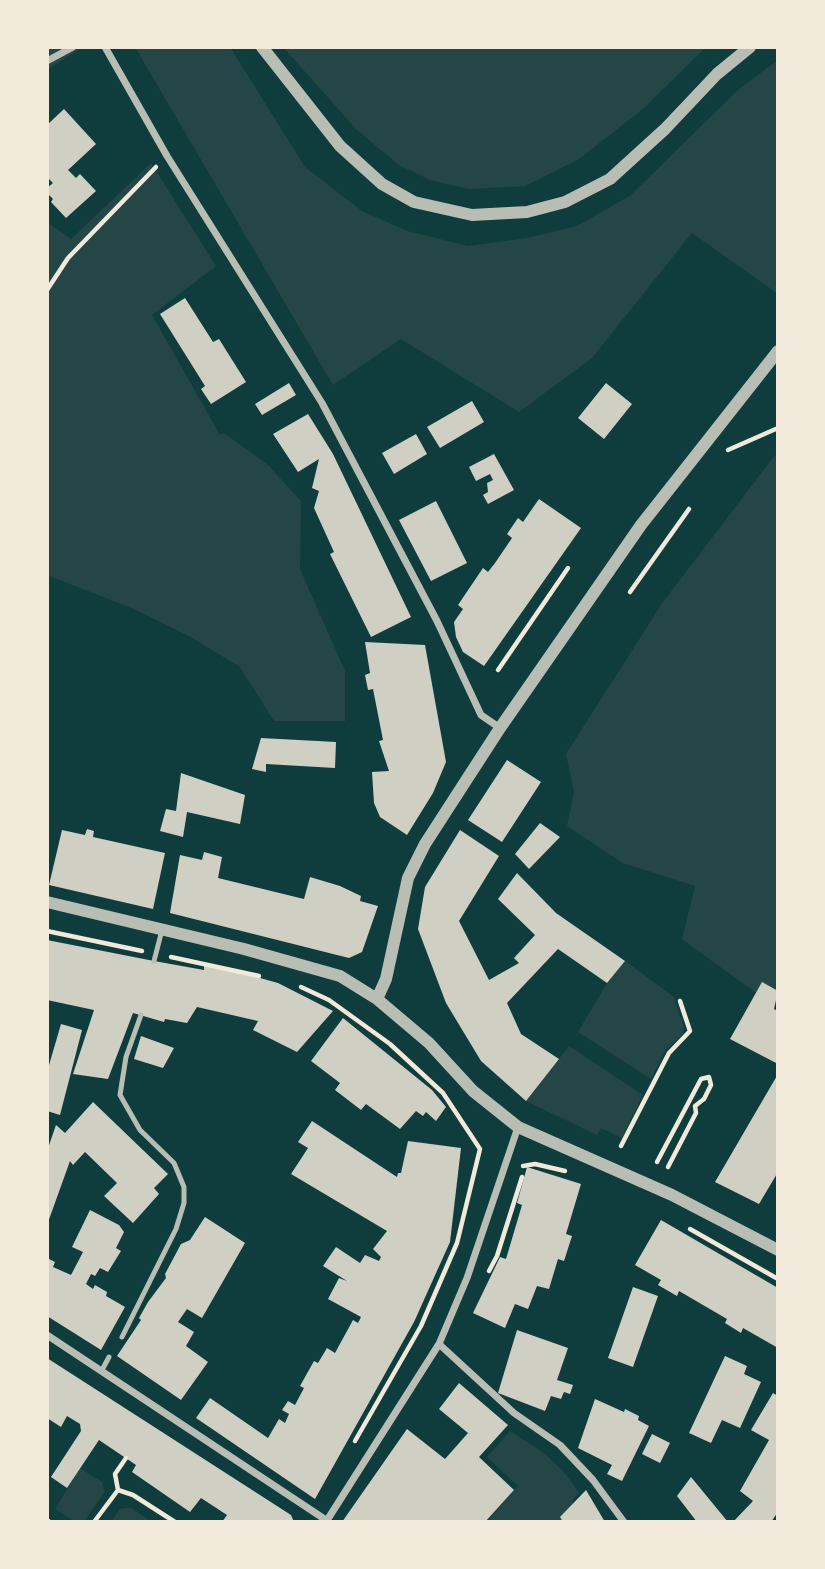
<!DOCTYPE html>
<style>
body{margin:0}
#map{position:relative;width:825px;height:1569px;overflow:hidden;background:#0f3d3e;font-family:Inter,sans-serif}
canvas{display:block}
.frame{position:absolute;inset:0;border:49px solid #f1e9da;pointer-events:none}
</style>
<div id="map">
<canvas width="825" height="1569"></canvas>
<div class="frame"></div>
</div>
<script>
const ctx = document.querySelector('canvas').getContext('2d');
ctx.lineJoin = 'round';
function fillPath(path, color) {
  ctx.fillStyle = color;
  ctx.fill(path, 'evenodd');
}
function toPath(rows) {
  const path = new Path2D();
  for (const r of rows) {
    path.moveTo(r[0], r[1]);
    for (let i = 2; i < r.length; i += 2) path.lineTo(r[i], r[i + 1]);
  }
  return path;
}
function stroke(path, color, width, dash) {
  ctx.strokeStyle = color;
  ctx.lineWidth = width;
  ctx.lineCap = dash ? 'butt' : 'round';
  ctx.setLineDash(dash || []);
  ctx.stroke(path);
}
fillPath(toPath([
 [47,47,83,47,47,70],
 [135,47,230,47,305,167,362,211,407,231,468,246,527,238,577,226,631,195,739,89,778,60,778,294,692,233,592,358,519,412,401,339,333,385],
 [283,47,706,47,644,108,579,159,525,186,469,189,430,180,399,165,356,129],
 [151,163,216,266,152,315,220,435,224,433,268,465,301,501,300,569,345,671,345,721,274,721,240,667,189,636,134,609,47,575,47,222,71,239],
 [775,455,778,457,778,1005,763,998,682,939,695,886,623,863,567,826,574,792,566,754,663,602],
 [625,961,674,997,684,1027,683,1034,666,1050,651,1079,578,1032,607,983],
 [569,1046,643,1095,622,1138,601,1128,597,1135,526,1101],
 [510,1431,544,1453,565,1473,579,1493,572,1501,585,1522,487,1522,518,1486,487,1457],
 [80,1468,102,1482,105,1492,85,1520,75,1522,55,1509],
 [125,1508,131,1508,152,1522,111,1522,120,1509]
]), '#244646');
fillPath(toPath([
 [64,109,96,144,68,170,76,178,80,174,96,191,66,218,51,202,53,199,47,193,47,188,53,183,47,177,47,125],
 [185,298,213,342,219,339,246,382,211,404,201,389,205,386,160,314],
 [289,383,296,395,262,415,255,404],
 [606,383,632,404,604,439,578,418],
 [472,401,484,422,440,448,427,427],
 [308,414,333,454,411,617,371,637,330,554,334,552,314,508,319,491,312,488,319,459,298,472,273,434],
 [416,434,427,454,394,474,382,453],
 [494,454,514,490,488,504,483,495,488,492,487,483,493,480,490,474,476,481,469,467],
 [539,499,581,528,484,666,463,652,456,637,454,622,463,609,458,605,483,568,488,572,495,563,512,538,507,534,518,518,523,522],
 [436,501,467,563,431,581,399,520],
 [365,642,425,645,446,762,433,793,407,835,380,817,374,803,372,772,389,771,379,741,383,740,373,689,368,690,365,675,370,673],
 [261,738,336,742,335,768,266,764,266,772,252,769],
 [507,760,541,782,502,842,468,820],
 [181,773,245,795,240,824,187,812,183,837,160,831,166,809,176,811],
 [540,823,560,837,529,869,515,854],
 [87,829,94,831,93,837,165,853,153,909,49,885,62,830,85,835],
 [460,830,499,856,459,921,489,980,519,963,514,958,535,935,498,899,517,873,556,913,625,961,607,983,558,949,507,1003,521,1034,559,1059,526,1101,481,1061,446,1003,418,929,425,887],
 [204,852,222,857,218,878,304,899,310,877,340,886,361,896,360,901,378,906,362,952,349,958,170,913,180,855,202,860],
 [47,940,154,961,204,970,204,965,242,973,278,983,333,1011,297,1052,253,1030,258,1021,197,1007,187,1023,165,1019,164,1022,133,1013,108,1079,73,1074,94,1010,47,1000],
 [762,982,778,991,774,1009,778,1011,778,1064,730,1039],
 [343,1018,432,1090,446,1107,436,1121,426,1112,423,1116,416,1111,400,1129,366,1104,361,1110,335,1090,340,1083,311,1061],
 [61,1024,82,1030,60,1115,47,1111,47,1072],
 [141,1036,174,1048,163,1068,134,1059],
 [778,1074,778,1172,759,1204,715,1182],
 [93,1102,168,1174,154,1188,159,1194,133,1223,104,1196,117,1183,85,1152,73,1165,70,1161,47,1225,47,1151,56,1125,65,1133],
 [312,1121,397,1177,398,1173,401,1173,408,1141,461,1148,450,1242,414,1322,315,1499,196,1418,210,1398,268,1438,279,1419,285,1423,289,1414,282,1410,288,1401,295,1405,304,1388,300,1386,314,1361,318,1363,327,1348,335,1353,353,1320,358,1323,361,1317,328,1299,339,1278,347,1281,323,1266,336,1247,360,1263,365,1255,379,1261,381,1257,373,1249,387,1231,291,1174,308,1148,298,1142],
 [527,1167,581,1184,566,1234,572,1236,564,1261,558,1259,549,1289,537,1286,528,1309,515,1304,505,1328,473,1313,500,1257,506,1259,522,1205,517,1203],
 [90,1210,119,1225,124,1232,116,1248,121,1251,108,1272,100,1268,95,1276,91,1274,86,1284,93,1289,95,1285,107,1292,106,1296,125,1307,101,1350,47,1316,47,1258,55,1262,53,1267,71,1275,83,1252,72,1247],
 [205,1217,245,1243,202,1318,187,1309,178,1322,194,1332,186,1346,208,1362,181,1400,117,1356,141,1320,139,1318,148,1302,166,1278,165,1274,181,1244,190,1240],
 [661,1220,778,1288,778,1348,743,1328,741,1333,725,1323,727,1319,679,1291,677,1296,658,1285,661,1280,635,1265],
 [633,1287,658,1296,633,1367,608,1358],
 [517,1330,568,1348,557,1380,573,1385,570,1394,564,1392,561,1399,551,1396,545,1411,498,1393],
 [725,1356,747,1366,744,1374,761,1382,740,1428,722,1420,711,1443,689,1433],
 [47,1358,291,1515,294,1522,222,1522,227,1515,201,1498,190,1512,132,1472,136,1465,99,1440,67,1488,51,1477,81,1431,80,1424,67,1416,61,1427,47,1418],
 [459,1383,508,1425,479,1457,514,1490,485,1522,342,1522,407,1429,445,1459,468,1433,439,1409],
 [773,1393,778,1396,778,1512,771,1522,733,1522,753,1501,740,1491,769,1440,751,1430],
 [595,1399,624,1412,625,1409,639,1416,638,1420,649,1426,622,1481,607,1474,612,1465,578,1448],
 [652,1434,670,1443,660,1463,642,1454],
 [691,1477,728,1522,697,1522,677,1496],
 [586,1490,605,1522,563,1522,560,1517]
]), '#cfcfc3');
stroke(toPath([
 [47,290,68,258,156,167],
 [728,450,778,428],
 [630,592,689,509],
 [498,670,568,568],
 [47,931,142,951],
 [171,957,259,976],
 [301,987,329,1000,390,1044,443,1093,480,1149,457,1243,421,1326,355,1441],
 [621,1146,669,1053,690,1031,680,1001],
 [657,1162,701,1079,709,1077,711,1085,704,1099,695,1106,696,1113,668,1167],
 [523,1166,535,1164,565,1171],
 [690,1229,778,1279],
 [489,1271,497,1256,522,1177],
 [118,1490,133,1495,175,1522],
 [47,1520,50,1522],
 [94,1522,118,1490,115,1474,126,1458]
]), '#f1e9da', 4.5);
stroke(toPath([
 [154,961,162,930],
 [122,1337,176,1229,184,1203,184,1187,174,1163,140,1130,120,1095,126,1057,141,1015],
 [102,1370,109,1357]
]), '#b8beb3', 5);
stroke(toPath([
 [105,47,167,156,322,403,437,621,481,715,500,728],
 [47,61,73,47],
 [47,1335,326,1520],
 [439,1344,514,1413,560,1445,593,1480,624,1522],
 [326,1522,439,1344,467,1278,518,1127]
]), '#b8beb3', 7);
stroke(toPath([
 [262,47,340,146,382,184,414,202,472,215,527,212,565,202,610,179,665,129,717,74,750,47],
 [47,902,244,949,340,976,377,999,429,1043,473,1091,518,1127,672,1195,778,1250],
 [377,999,386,979,408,878,425,844,500,728,641,525,778,351]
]), '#b8beb3', 12);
</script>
